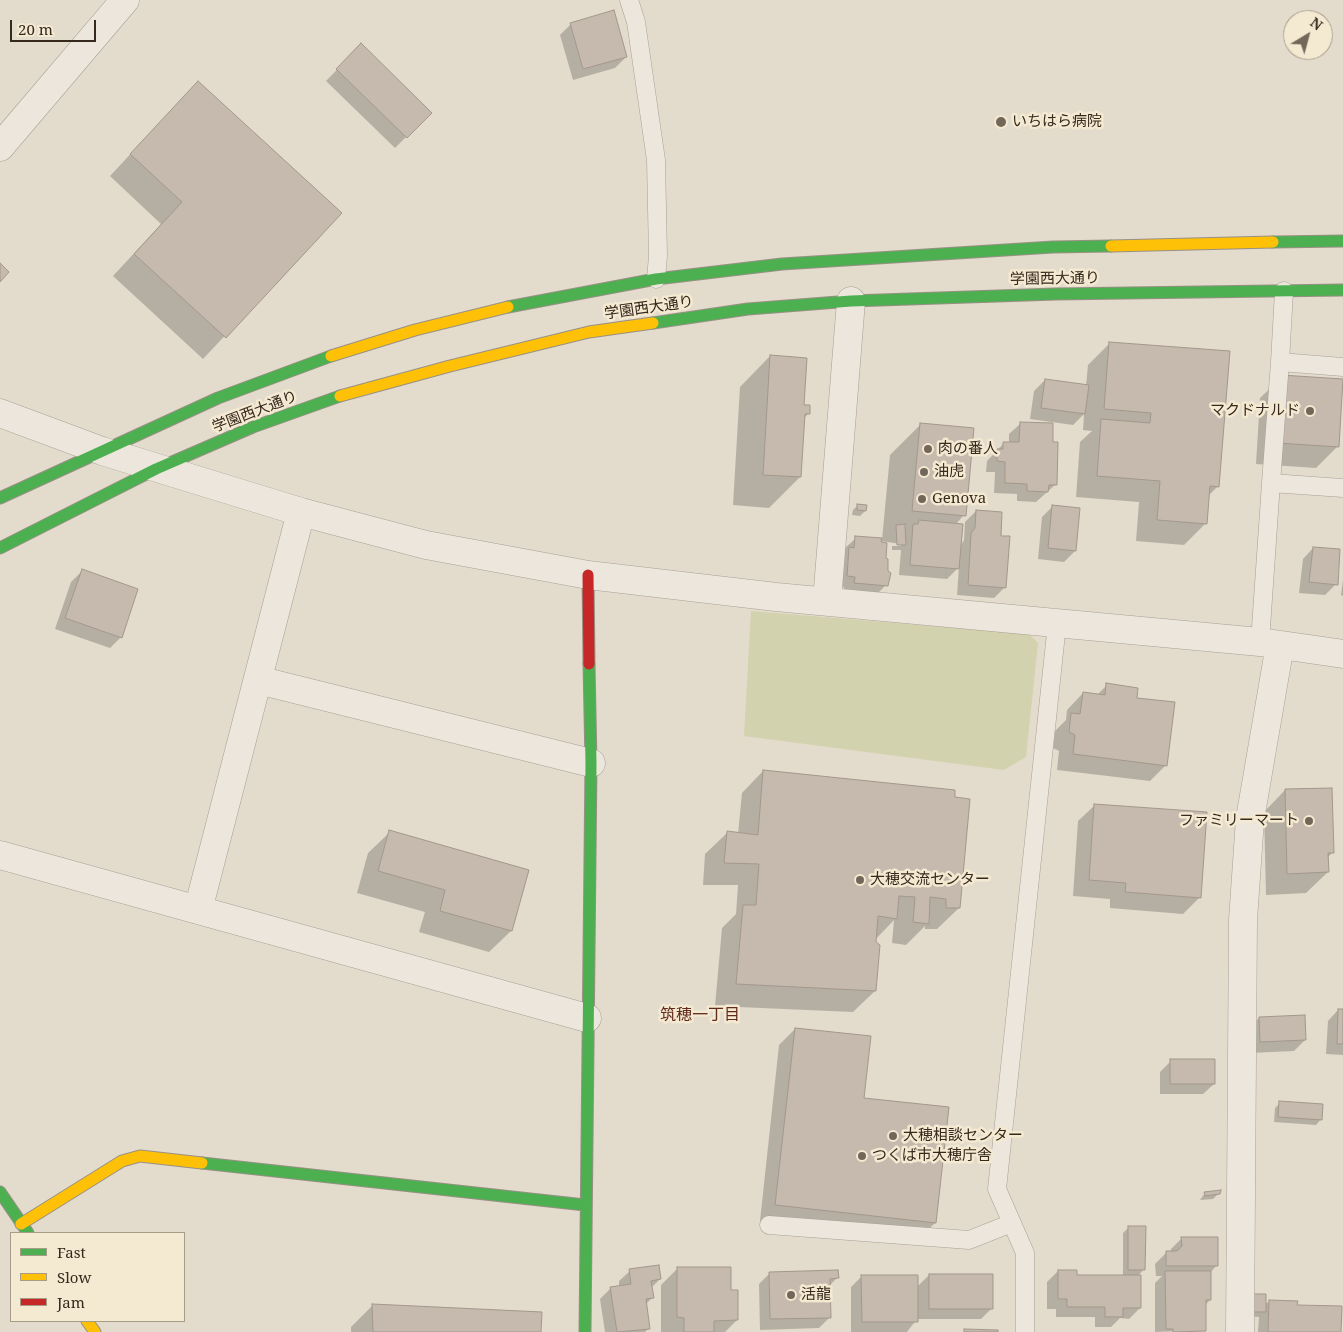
<!DOCTYPE html>
<meta charset="utf-8">
<style>
body{margin:0}
#map{position:relative;width:1343px;height:1332px;overflow:hidden;background:#e3dbcc;font-family:"Noto Serif",serif}
canvas{display:block}
.legend{position:absolute;left:10px;top:1232px;width:175px;height:90px;box-sizing:border-box;background:#f4e9d1;border:1px solid #a89c89;margin:0;padding:6px 9px;list-style:none;font-size:15px;color:#36281d}
.legend li{display:flex;align-items:center;gap:10px;height:25px}
.legend b{width:25px;border:1px solid #a89c89}
.north{position:absolute;left:1283px;top:10px;width:50px;height:50px;box-sizing:border-box;background:#f4e9d1;border:1px solid #a89c89;border-radius:50%;rotate:37deg;font-size:14px;font-weight:700;line-height:20px;text-align:center;color:#36281d}
.north::after{content:'';display:block;margin:auto;width:18px;height:22px;background:#73675a;clip-path:polygon(50% 0,100% 100%,50% 72%,0 100%)}
.scale{position:absolute;left:10px;top:20px;width:86px;height:22px;box-sizing:border-box;border:2px solid #36281d;border-top:0;padding-left:6px;font-size:15px;line-height:18px;white-space:nowrap;color:#36281d;-webkit-text-stroke:4px #f4e9d1;paint-order:stroke}
</style>
<div id="map">
<canvas width="1343" height="1332"></canvas>
<ul class="legend">
<li><b style="height:6px;background:#4caf50"></b>Fast</li>
<li><b style="height:6px;background:#ffc107"></b>Slow</li>
<li><b style="height:6px;background:#c62828"></b>Jam</li>
</ul>
<div class="north">N</div>
<div class="scale">20 m</div>
</div>
<script>
const ctx = document.querySelector('canvas').getContext('2d');
ctx.lineJoin = 'round';
function fillPath(path, color) {
  ctx.fillStyle = color;
  ctx.fill(path, 'evenodd');
}
function toPath(rows) {
  const path = new Path2D();
  for (const r of rows) {
    path.moveTo(r[0], r[1]);
    for (let i = 2; i < r.length; i += 2) path.lineTo(r[i], r[i + 1]);
  }
  return path;
}
function stroke(path, color, width, dash) {
  ctx.strokeStyle = color;
  ctx.lineWidth = width;
  ctx.lineCap = dash ? 'butt' : 'round';
  ctx.setLineDash(dash || []);
  ctx.stroke(path);
}
function label(font, color, halo, rows, align = 'center') {
  ctx.font = font + ' "Noto Serif","Noto Sans JP",serif';
  ctx.lineWidth = 5;
  ctx.setLineDash([]);
  ctx.textBaseline = 'middle';
  ctx.strokeStyle = halo;
  ctx.fillStyle = color;
  for (const [text, x, y, turn = 0] of rows) {
    ctx.save();
    ctx.translate(x, y);
    ctx.rotate((+turn || 0) * Math.PI / 180);
    ctx.textAlign = isNaN(turn) ? turn : align;
    if (halo) ctx.strokeText(text, 0, 0);
    ctx.fillText(text, 0, 0);
    ctx.restore();
  }
}
fillPath(toPath([
 [751,611,1029,634,1038,643,1026,757,1004,770,744,736]
]), '#d3d2ae');
fillPath(toPath([
 [571,24,626,57,615,68,573,80,560,35],
 [361,45,430,113,395,148,326,81],
 [177,104,340,213,203,359,113,276,161,224,110,176],
 [1110,343,1218,486,1208,496,1206,523,1184,545,1136,541,1139,502,1076,497,1080,442,1092,431,1083,430,1084,414,1073,425,1030,419,1034,391,1045,380,1086,386,1088,365],
 [770,356,809,413,803,419,800,477,769,508,733,505,740,387],
 [1282,377,1338,446,1316,468,1256,464,1260,398],
 [921,424,964,515,955,525,960,547,964,540,965,522,976,511,1000,537,1005,587,994,598,957,595,959,567,947,579,899,575,901,550,892,550,892,546,901,546,901,544,880,541,885,558,886,585,875,596,844,593,844,587,837,586,845,548,856,538,882,540,890,455],
 [1020,424,1051,444,1056,484,1036,502,1017,501,1017,494,994,493,995,472,986,472,987,461,1004,443,1009,443,1009,434],
 [858,505,865,511,860,516,852,515,853,510],
 [1053,506,1075,551,1064,562,1038,559,1042,517],
 [1313,548,1336,584,1325,595,1299,593,1303,559],
 [82,571,121,637,110,648,55,629,71,582],
 [1343,580,1343,596,1341,595],
 [1107,685,1136,699,1166,765,1150,781,1057,770,1059,751,1053,748,1055,731,1066,720,1067,710,1083,693,1097,695],
 [763,771,959,908,937,929,925,929,925,926,906,945,892,943,894,920,875,940,875,991,853,1012,715,1006,722,928,736,914,738,885,703,885,705,854,727,833,738,834,742,793],
 [1285,790,1333,852,1327,858,1328,872,1306,893,1266,895,1264,812],
 [1095,805,1200,897,1183,914,1110,908,1110,899,1073,896,1078,821],
 [390,832,511,931,489,952,419,932,425,912,357,893,368,853],
 [1338,1010,1343,1010,1343,1055,1326,1054,1328,1021],
 [1259,1018,1305,1040,1294,1051,1249,1053,1248,1029],
 [795,1029,862,1099,935,1223,918,1239,760,1221,779,1045],
 [1171,1061,1214,1084,1203,1094,1160,1094,1160,1072],
 [1280,1103,1321,1119,1316,1125,1274,1122,1275,1108],
 [1205,1193,1219,1193,1213,1199,1200,1200],
 [1128,1228,1144,1269,1137,1277,1140,1308,1129,1319,1120,1318,1111,1327,1095,1327,1095,1317,1056,1317,1056,1309,1047,1309,1047,1282,1058,1271,1075,1277,1123,1277,1123,1233],
 [1182,1238,1217,1265,1210,1273,1210,1300,1205,1305,1205,1330,1155,1332,1155,1283,1162,1276,1156,1276,1155,1264,1166,1253,1171,1253,1171,1249],
 [677,1269,730,1291,737,1320,725,1332,661,1332,661,1285],
 [630,1271,660,1279,651,1288,652,1298,646,1304,649,1328,645,1332,605,1332,600,1299,611,1288,619,1287,619,1281],
 [770,1273,837,1278,829,1286,830,1317,819,1328,760,1330,759,1284],
 [929,1275,992,1308,981,1319,917,1319,907,1332,851,1332,851,1287,862,1276,917,1287],
 [1270,1301,1296,1306,1340,1332,1258,1332,1259,1317,1244,1316],
 [373,1305,540,1332,351,1332,351,1327]
]), '#0003');
const building = toPath([
 [614,10,627,57,583,69,570,23,614,10],
 [361,43,432,113,407,138,336,69,361,43],
 [198,81,342,213,226,338,134,254,182,202,130,154,198,81],
 [0,263,9,272,0,282,0,263],
 [1109,342,1230,351,1219,487,1210,486,1207,524,1157,520,1160,481,1097,476,1101,419,1150,423,1151,413,1104,409,1109,342],
 [770,355,807,358,804,405,810,405,810,414,805,414,801,477,763,475,770,355],
 [1281,375,1343,379,1339,447,1277,443,1281,375],
 [1045,379,1089,385,1085,414,1041,408,1045,379],
 [1020,422,1053,423,1053,442,1058,442,1057,485,1049,485,1048,492,1027,491,1027,484,1005,483,1005,462,997,461,997,449,1003,449,1003,442,1019,442,1020,422],
 [920,423,974,428,966,516,912,511,920,423],
 [857,504,867,505,866,511,857,510,857,504],
 [1052,505,1080,508,1076,551,1048,548,1052,505],
 [976,510,1002,512,1001,536,1010,536,1006,588,968,585,971,533,975,528,976,510],
 [919,520,963,524,959,569,910,565,913,524,918,524,919,520],
 [905,524,906,545,897,545,896,525,905,524],
 [855,536,882,538,881,542,887,543,886,558,888,559,888,571,891,573,888,586,854,583,855,577,847,576,849,547,854,548,855,536],
 [1313,547,1340,549,1338,585,1309,582,1313,547],
 [82,569,138,589,122,638,65,618,82,569],
 [1106,683,1138,688,1137,698,1175,702,1167,766,1073,754,1075,735,1069,732,1071,713,1080,714,1083,692,1105,695,1106,683],
 [763,770,955,790,955,797,970,799,960,908,946,908,946,899,930,897,929,924,913,922,915,897,899,896,897,919,878,916,876,942,880,945,876,991,736,984,743,905,756,905,759,864,724,863,727,831,758,835,763,770],
 [1332,788,1334,853,1328,853,1329,872,1287,874,1285,789,1332,788],
 [1094,804,1207,812,1201,898,1125,892,1126,883,1089,880,1094,804],
 [389,830,529,870,512,931,440,911,445,890,378,871,389,830],
 [1338,1009,1343,1009,1343,1044,1337,1044,1338,1009],
 [1305,1015,1306,1040,1260,1042,1259,1017,1305,1015],
 [795,1028,871,1036,864,1098,949,1107,936,1223,775,1205,795,1028],
 [1170,1059,1215,1059,1215,1084,1170,1084,1170,1059],
 [1279,1101,1323,1104,1322,1120,1278,1117,1279,1101],
 [1221,1190,1220,1194,1205,1196,1204,1192,1221,1190],
 [1128,1226,1146,1226,1145,1270,1128,1270,1128,1226],
 [1181,1237,1218,1237,1218,1266,1166,1266,1166,1251,1177,1251,1182,1246,1181,1237],
 [659,1265,661,1279,651,1281,654,1298,646,1299,650,1329,617,1332,610,1287,631,1284,629,1269,659,1265],
 [677,1267,731,1267,731,1290,738,1290,738,1320,714,1321,714,1332,684,1332,684,1318,677,1317,677,1267],
 [838,1270,839,1278,830,1279,831,1318,770,1319,769,1272,838,1270],
 [1058,1270,1077,1270,1077,1275,1141,1275,1141,1308,1123,1308,1123,1317,1105,1317,1105,1307,1067,1307,1067,1299,1058,1299,1058,1270],
 [1165,1271,1211,1271,1211,1300,1206,1300,1206,1331,1173,1332,1173,1329,1166,1329,1165,1271],
 [929,1274,993,1274,993,1309,929,1309,929,1274],
 [861,1275,918,1275,918,1322,862,1322,861,1275],
 [1249,1294,1266,1294,1266,1312,1249,1312,1249,1294],
 [1269,1300,1298,1301,1297,1305,1342,1306,1341,1332,1268,1332,1269,1300],
 [372,1304,542,1312,541,1332,373,1332,372,1304],
 [964,1329,998,1330,998,1332,964,1332,964,1329]
]);
fillPath(building, '#c6b9ad');
stroke(building, '#a3978b', 1);
const lane = toPath([
 [629,0,636,22,656,160,658,256,656,279],
 [1284,291,1280,362,1343,367],
 [1271,483,1280,362],
 [1260,642,1271,483,1343,488],
 [769,1225,969,1240,1012,1223],
 [1025,1332,1025,1253,997,1189,1057,624]
]);
const street = toPath([
 [0,147,125,0],
 [0,413,102,451,301,512,426,545,588,575,776,597,1260,642,1343,654],
 [827,601,851,301],
 [258,680,591,763],
 [0,855,587,1018],
 [198,910,301,512],
 [1240,1332,1243,920,1250,819,1280,645]
]);
const fast = toPath([
 [1273,242,1343,241],
 [508,307,656,279,782,264,1053,247,1111,246],
 [653,323,748,309,851,301,1056,294,1343,290],
 [0,498,218,398,331,356],
 [0,548,156,469,253,427,340,396],
 [202,1163,585,1205],
 [0,1192,28,1233],
 [585,1332,591,763,589,664]
]);
const slow = toPath([
 [1111,246,1273,242],
 [331,356,415,330,508,307],
 [340,396,450,366,589,332,653,323],
 [21,1224,122,1161,140,1156,202,1163],
 [87,1321,95,1332]
]);
const jam = toPath([
 [588,575,589,664]
]);
stroke(lane, '#a8a095', 19);
stroke(street, '#a8a095', 29);
stroke(fast, '#989085', 13);
stroke(slow, '#989085', 13);
stroke(jam, '#989085', 13);
stroke(lane, '#ece6dd', 18);
stroke(street, '#ece6dd', 28);
stroke(fast, '#4caf50', 11);
stroke(slow, '#ffc107', 11);
stroke(jam, '#c62828', 11);
for (const [x, y, r, color] of [
 [1001,122,6,"#73675a"],
 [1310,411,5,"#73675a"],
 [928,449,5,"#73675a"],
 [924,472,5,"#73675a"],
 [922,499,5,"#73675a"],
 [1309,821,5,"#73675a"],
 [860,880,5,"#73675a"],
 [893,1136,5,"#73675a"],
 [862,1156,5,"#73675a"],
 [791,1295,5,"#73675a"]
]) {
  const dot = new Path2D();
  dot.arc(x, y, r, 0, 2 * Math.PI);
  ctx.fillStyle = color;
  ctx.fill(dot);
  stroke(dot, '#f4e9d1', 2);
}
label('15px', '#36281d', '#f4e9d1', [
 ["いちはら病院",1012,122],
 ["マクドナルド",1300,411,"right"],
 ["肉の番人",938,449],
 ["油虎",934,472],
 ["Genova",932,499],
 ["ファミリーマート",1299,821,"right"],
 ["大穂交流センター",870,880],
 ["大穂相談センター",903,1136],
 ["つくば市大穂庁舎",872,1156],
 ["活龍",801,1295]
], 'left');
label('15px', '#36281d', '#f4e9d1', [
 ["学園西大通り",1055,279,-1],
 ["学園西大通り",649,308,-8],
 ["学園西大通り",255,412,-21]
]);
label('16px', '#62291e', '#f4e9d1', [
 ["筑穂一丁目",700,1015]
]);
</script>
